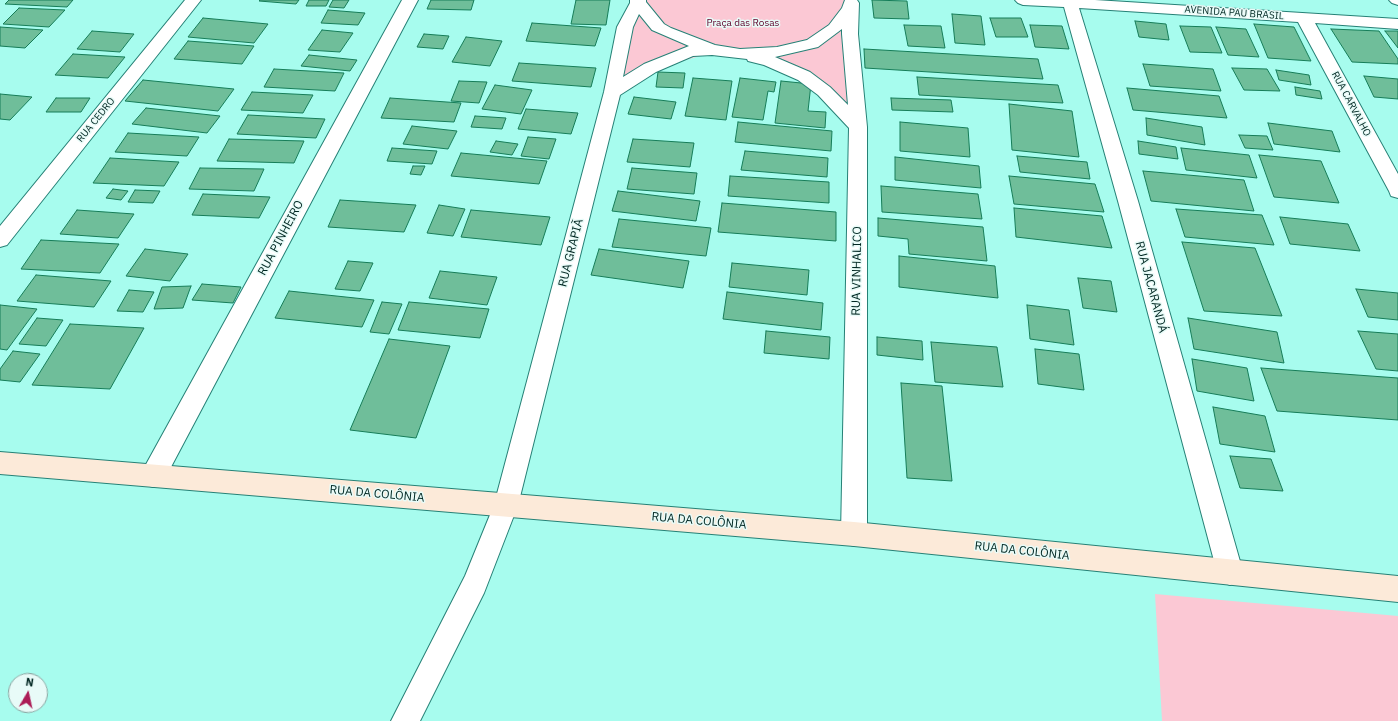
<!DOCTYPE html>
<meta charset="utf-8">
<style>
body{margin:0}
#map{position:relative;width:1398px;height:721px;overflow:hidden;background:#a7fcee;font-family:"IBM Plex Sans",sans-serif}
canvas{display:block}
.north{position:absolute;left:8px;top:673px;width:40px;height:40px;box-sizing:border-box;background:#e8fbf8;border:1px solid #8ca6a2;border-radius:50%;rotate:9deg;font-size:11px;font-weight:700;line-height:16px;text-align:center;color:#012722}
.north::after{content:'';display:block;margin:auto;width:14px;height:18px;background:#ac1d57;clip-path:polygon(50% 0,100% 100%,50% 72%,0 100%)}
</style>
<div id="map">
<canvas width="1398" height="721"></canvas>
<div class="north">N</div>
</div>
<script>
const ctx = document.querySelector('canvas').getContext('2d');
ctx.lineJoin = 'round';
function fillPath(path, color) {
  ctx.fillStyle = color;
  ctx.fill(path, 'evenodd');
}
function toPath(rows) {
  const path = new Path2D();
  for (const r of rows) {
    path.moveTo(r[0], r[1]);
    for (let i = 2; i < r.length; i += 2) path.lineTo(r[i], r[i + 1]);
  }
  return path;
}
function stroke(path, color, width, dash) {
  ctx.strokeStyle = color;
  ctx.lineWidth = width;
  ctx.lineCap = dash ? 'butt' : 'round';
  ctx.setLineDash(dash || []);
  ctx.stroke(path);
}
function label(font, color, halo, rows, align = 'center') {
  ctx.font = font + ' "IBM Plex Sans",sans-serif';
  ctx.lineWidth = 3;
  ctx.setLineDash([]);
  ctx.textBaseline = 'middle';
  ctx.strokeStyle = halo;
  ctx.fillStyle = color;
  for (const [text, x, y, turn = 0] of rows) {
    ctx.save();
    ctx.translate(x, y);
    ctx.rotate((+turn || 0) * Math.PI / 180);
    ctx.textAlign = isNaN(turn) ? turn : align;
    if (halo) ctx.strokeText(text, 0, 0);
    ctx.fillText(text, 0, 0);
    ctx.restore();
  }
}
fillPath(toPath([
 [637,0,850,0,854,112,811,84,760,61,711,53,617,79],
 [1155,594,1398,616,1398,721,1162,721]
]), '#fbc8d4');
const building = toPath([
 [9,0,73,0,67,7,5,4,9,0],
 [260,0,299,0,296,4,259,1,260,0],
 [309,0,329,0,326,6,306,6,309,0],
 [333,0,349,0,344,8,329,7,333,0],
 [431,0,474,0,471,10,427,9,431,0],
 [576,0,610,0,606,25,571,24,576,0],
 [872,0,907,1,909,19,874,18,872,0],
 [19,8,65,10,49,27,3,24,19,8],
 [328,10,365,13,358,25,321,23,328,10],
 [952,14,981,16,985,45,955,43,952,14],
 [203,18,268,24,254,43,188,37,203,18],
 [990,18,1021,18,1028,37,996,37,990,18],
 [1135,21,1166,24,1169,40,1139,37,1135,21],
 [532,23,601,28,595,46,526,41,532,23],
 [1254,24,1294,27,1311,61,1268,58,1254,24],
 [904,25,941,26,945,48,908,46,904,25],
 [1030,25,1062,26,1069,49,1035,47,1030,25],
 [1180,26,1211,27,1222,53,1190,52,1180,26],
 [0,27,43,30,25,48,0,46,0,27],
 [1216,27,1246,29,1259,57,1228,55,1216,27],
 [1331,29,1379,31,1398,59,1398,64,1352,62,1331,29],
 [322,30,353,33,340,52,308,50,322,30],
 [92,31,134,34,120,52,77,49,92,31],
 [1385,31,1398,31,1398,48,1385,31],
 [424,34,449,36,443,49,417,47,424,34],
 [466,37,502,41,490,66,452,62,466,37],
 [188,41,254,46,242,64,174,59,188,41],
 [864,49,1038,59,1043,79,865,68,864,49],
 [73,54,125,57,108,78,55,75,73,54],
 [309,55,357,60,350,71,301,66,309,55],
 [519,63,596,68,591,87,512,81,519,63],
 [1143,64,1213,69,1221,91,1150,86,1143,64],
 [1232,68,1267,69,1280,91,1244,90,1232,68],
 [274,69,344,73,335,91,264,87,274,69],
 [1276,70,1309,75,1311,85,1279,80,1276,70],
 [658,72,685,73,683,88,656,87,658,72],
 [1364,76,1398,79,1398,99,1374,97,1364,76],
 [917,77,1058,85,1063,103,919,95,917,77],
 [693,78,732,81,726,120,685,116,693,78],
 [740,78,776,82,774,92,768,91,763,120,732,117,740,78],
 [143,80,234,89,218,111,125,101,143,80],
 [459,81,487,82,479,103,451,101,459,81],
 [781,81,811,84,808,111,826,112,825,128,775,123,781,81],
 [495,85,532,90,521,114,482,109,495,85],
 [1295,87,1320,91,1322,99,1296,95,1295,87],
 [1127,88,1219,96,1227,118,1133,110,1127,88],
 [252,92,313,95,303,113,241,110,252,92],
 [0,94,32,97,10,120,0,119,0,94],
 [634,97,676,102,671,119,628,114,634,97],
 [56,98,90,98,81,112,46,112,56,98],
 [390,98,461,103,454,122,381,118,390,98],
 [891,98,951,100,953,112,892,110,891,98],
 [1009,104,1072,111,1079,157,1012,150,1009,104],
 [146,108,220,116,207,133,132,124,146,108],
 [526,109,578,113,571,134,518,129,526,109],
 [248,115,325,119,316,138,237,134,248,115],
 [475,116,506,118,502,129,471,127,475,116],
 [1146,118,1202,127,1205,145,1147,135,1146,118],
 [738,122,832,131,831,151,735,142,738,122],
 [900,122,968,128,970,157,900,151,900,122],
 [1268,123,1332,131,1340,152,1274,144,1268,123],
 [412,126,457,131,448,149,403,144,412,126],
 [128,133,199,137,187,156,115,152,128,133],
 [1239,135,1267,136,1273,150,1245,148,1239,135],
 [528,137,556,139,549,159,521,156,528,137],
 [229,139,304,141,294,163,217,161,229,139],
 [633,139,694,143,690,167,627,162,633,139],
 [496,141,518,144,512,155,490,152,496,141],
 [1138,141,1176,147,1178,159,1139,154,1138,141],
 [392,148,437,151,432,164,387,161,392,148],
 [1181,148,1249,155,1257,178,1186,170,1181,148],
 [745,151,828,158,827,177,741,170,745,151],
 [461,153,547,161,539,184,451,176,461,153],
 [1259,155,1321,161,1339,203,1274,197,1259,155],
 [1017,156,1087,162,1090,179,1020,172,1017,156],
 [895,157,979,166,981,188,895,180,895,157],
 [110,158,179,162,164,186,93,183,110,158],
 [413,166,425,166,421,175,410,174,413,166],
 [200,168,264,169,254,191,189,189,200,168],
 [632,168,697,173,694,194,627,189,632,168],
 [1143,171,1244,180,1254,211,1151,201,1143,171],
 [730,176,829,182,829,203,728,196,730,176],
 [1009,176,1095,184,1104,212,1014,204,1009,176],
 [881,186,978,194,982,219,882,212,881,186],
 [113,189,128,191,121,200,106,198,113,189],
 [135,190,160,191,153,203,128,202,135,190],
 [618,191,700,201,696,221,612,211,618,191],
 [203,194,270,197,259,218,192,215,203,194],
 [340,200,416,205,404,232,328,227,340,200],
 [722,203,836,212,836,241,718,232,722,203],
 [439,205,465,209,453,236,427,233,439,205],
 [1014,208,1102,216,1112,248,1016,237,1014,208],
 [1176,209,1262,215,1274,245,1185,237,1176,209],
 [77,210,134,214,118,238,60,234,77,210],
 [471,210,550,217,541,245,461,237,471,210],
 [1280,217,1348,224,1360,251,1290,244,1280,217],
 [878,218,983,227,987,261,909,254,908,239,878,236,878,218],
 [619,219,711,228,706,256,612,247,619,219],
 [41,240,119,244,100,273,21,269,41,240],
 [1182,242,1255,248,1282,316,1204,311,1182,242],
 [145,249,188,254,170,281,126,276,145,249],
 [599,249,689,261,683,288,591,275,599,249],
 [899,256,995,266,998,298,899,287,899,256],
 [348,261,373,263,360,291,335,289,348,261],
 [732,263,809,270,807,295,729,287,732,263],
 [440,271,497,277,487,305,429,298,440,271],
 [36,275,111,281,94,307,17,301,36,275],
 [1078,278,1111,281,1117,312,1083,308,1078,278],
 [202,284,241,287,233,303,192,300,202,284],
 [191,286,183,308,154,309,162,287,191,286],
 [1356,289,1398,293,1398,320,1368,317,1356,289],
 [129,290,154,292,143,312,117,311,129,290],
 [289,291,374,300,362,327,275,318,289,291],
 [727,292,823,303,821,330,723,319,727,292],
 [382,302,402,304,389,334,370,332,382,302],
 [409,302,489,309,480,338,398,330,409,302],
 [0,305,37,309,7,350,0,349,0,305],
 [1027,305,1069,310,1074,345,1030,339,1027,305],
 [37,318,63,320,46,346,19,344,37,318],
 [1188,318,1277,332,1284,363,1194,349,1188,318],
 [70,324,144,328,110,389,32,385,70,324],
 [766,331,830,337,829,359,764,353,766,331],
 [1358,331,1398,334,1398,371,1376,369,1358,331],
 [877,337,922,341,923,360,877,355,877,337],
 [389,339,450,346,416,438,350,430,389,339],
 [931,342,997,347,1003,387,935,382,931,342],
 [1035,349,1079,354,1084,390,1038,384,1035,349],
 [13,351,40,354,20,382,0,380,0,369,13,351],
 [1192,359,1247,368,1254,401,1197,391,1192,359],
 [1261,368,1398,378,1398,420,1277,411,1261,368],
 [901,383,942,386,952,481,907,478,901,383],
 [1213,407,1265,416,1275,452,1220,444,1213,407],
 [1230,456,1271,459,1283,491,1240,488,1230,456]
]);
fillPath(building, '#6fbe9a');
stroke(building, '#167d58', 1);
const street = toPath([
 [185,0,201,0,7,245,0,247,0,226,185,0],
 [402,0,418,0,162,484,153,487,144,484,141,476,144,468,402,0],
 [630,0,646,0,646,2,664,24,671,28,715,45,740,49,777,47,807,40,829,25,842,8,845,0,857,0,859,3,858,34,867,127,867,534,863,543,854,546,845,543,841,534,849,128,818,95,798,80,764,65,748,61,747,59,712,55,693,56,656,72,620,95,518,505,484,593,420,721,391,721,465,576,494,505,604,92,617,27,630,3,630,0],
 [639,14,652,30,689,46,644,64,623,77,633,27,639,14],
 [842,29,842,34,848,105,830,87,810,72,775,57,818,47,842,29],
 [1015,0,1095,0,1398,19,1398,29,1315,23,1398,174,1398,198,1391,196,1389,191,1298,22,1079,8,1138,201,1243,572,1239,581,1230,585,1221,581,1217,572,1118,201,1064,7,1023,5,1018,3,1015,0],
 [1389,0,1398,0,1398,5,1392,3,1389,0]
]);
const secondary = toPath([
 [0,452,854,522,1398,576,1398,602,854,546,0,474,0,452]
]);
stroke(street, '#268176', 2);
stroke(secondary, '#268176', 2);
fillPath(street, '#fff');
fillPath(secondary, '#fcead9');
label('10px', '#012722', '#e8fbf8', [
 ["AVENIDA PAU BRASIL",1234,13,4],
 ["RUA CARVALHO",1351,104,62],
 ["RUA CEDRO",96,120,-51]
]);
label('10px', '#5d0029', '#e8fbf8', [
 ["Praça das Rosas",743,23]
]);
label('12px', '#012722', '#e8fbf8', [
 ["RUA PINHEIRO",281,238,-62],
 ["RUA GRAPIÃ",571,253,-76],
 ["RUA VINHALICO",857,271,-89],
 ["RUA JACARANDÁ",1151,287,75],
 ["RUA DA COLÔNIA",377,494,5],
 ["RUA DA COLÔNIA",699,521,5],
 ["RUA DA COLÔNIA",1022,551,6]
]);
</script>
